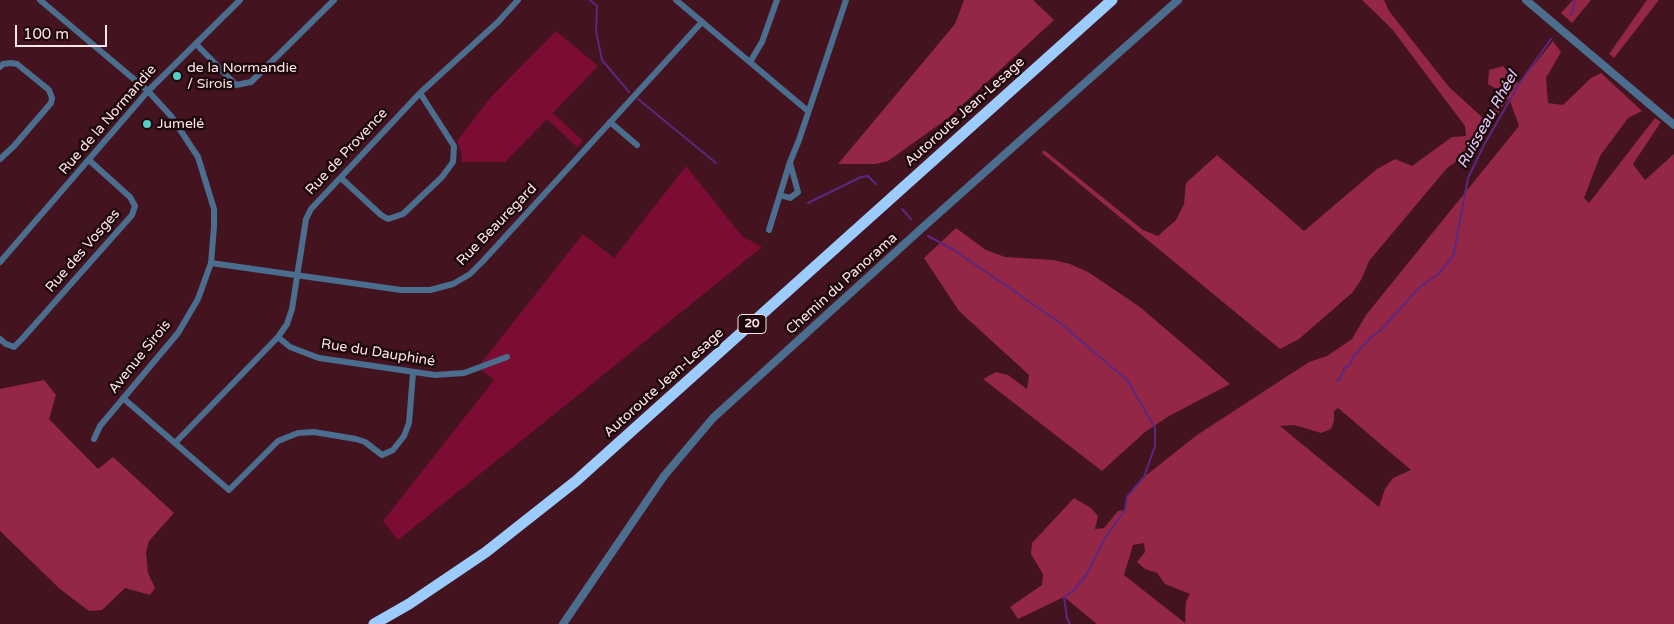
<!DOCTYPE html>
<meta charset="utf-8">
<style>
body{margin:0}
#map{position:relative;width:1674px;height:624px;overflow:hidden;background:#43141f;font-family:"Varela Round",sans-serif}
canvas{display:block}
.scale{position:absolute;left:15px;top:25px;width:92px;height:22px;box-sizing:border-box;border:2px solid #ffe4e8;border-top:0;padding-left:6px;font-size:15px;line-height:18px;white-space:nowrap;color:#ffe4e8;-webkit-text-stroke:4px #1d080c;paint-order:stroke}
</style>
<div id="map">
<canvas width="1674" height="624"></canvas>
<div class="scale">100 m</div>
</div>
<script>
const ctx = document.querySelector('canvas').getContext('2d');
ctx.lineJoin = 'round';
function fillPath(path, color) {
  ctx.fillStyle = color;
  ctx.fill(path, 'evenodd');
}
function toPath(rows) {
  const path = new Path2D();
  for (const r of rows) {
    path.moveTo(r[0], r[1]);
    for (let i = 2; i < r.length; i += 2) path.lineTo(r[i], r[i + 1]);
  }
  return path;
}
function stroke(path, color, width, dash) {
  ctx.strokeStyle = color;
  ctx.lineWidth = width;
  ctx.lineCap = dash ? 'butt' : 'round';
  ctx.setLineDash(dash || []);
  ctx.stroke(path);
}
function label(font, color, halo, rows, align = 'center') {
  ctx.font = font + ' "Varela Round",sans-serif';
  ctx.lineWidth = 5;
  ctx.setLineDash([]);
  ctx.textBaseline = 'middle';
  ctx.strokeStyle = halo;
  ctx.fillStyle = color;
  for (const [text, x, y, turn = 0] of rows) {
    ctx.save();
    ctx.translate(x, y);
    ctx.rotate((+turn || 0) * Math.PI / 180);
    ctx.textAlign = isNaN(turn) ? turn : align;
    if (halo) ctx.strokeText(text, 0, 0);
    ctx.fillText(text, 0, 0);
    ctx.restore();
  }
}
fillPath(toPath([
 [556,31,598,66,553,113,583,141,577,147,547,119,505,162,461,162,462,155,457,141,491,97],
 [686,166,742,236,762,247,398,540,383,521,494,380,478,367,583,234,614,258]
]), '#7c0c33');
fillPath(toPath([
 [964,0,1033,0,1054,20,947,119,888,161,875,164,838,164,955,24],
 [1362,0,1384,0,1389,11,1449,87,1483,118,1502,100,1496,89,1488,84,1489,70,1503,66,1519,84,1553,41,1561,52,1546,78,1548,103,1563,105,1591,78,1601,73,1642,111,1628,118,1600,156,1584,198,1589,203,1655,118,1661,122,1633,164,1645,180,1674,154,1674,624,1097,624,1064,597,1018,619,1010,607,1042,585,1043,574,1031,554,1032,543,1074,498,1091,508,1098,516,1095,529,1104,528,1118,511,1125,510,1127,497,1144,477,1197,435,1309,362,1327,356,1352,339,1366,315,1519,126,1509,98,1468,153,1447,168,1369,261,1361,280,1352,293,1299,339,1280,349,1042,153,1044,150,1143,230,1158,236,1176,220,1184,204,1186,183,1217,155,1304,231,1377,169,1395,159,1412,166,1452,137,1466,136,1465,126,1392,29],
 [1338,408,1411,470,1393,478,1385,489,1379,507,1280,426,1294,425,1321,433,1331,429,1334,421,1334,411],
 [1144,543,1145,552,1137,562,1145,569,1157,573,1165,584,1190,594,1186,601,1185,623,1124,575,1133,545],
 [1573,0,1591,0,1572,23,1561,13],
 [1647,0,1659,0,1614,58,1609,54],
 [956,228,986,250,1005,257,1053,260,1070,264,1088,272,1140,307,1230,384,1169,416,1145,432,1102,471,983,379,996,372,1008,375,1027,389,1029,375,959,311,924,258],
 [44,380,56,395,49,419,98,469,113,457,174,513,149,541,146,552,148,573,155,588,150,595,125,588,102,610,89,611,60,589,0,531,0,389]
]), '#932745');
stroke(toPath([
 [590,0,597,6,596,31,602,60,629,92],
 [1571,15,1575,0],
 [638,99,716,163],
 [808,203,861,177,868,176,876,184],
 [902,209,911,219],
 [928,236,954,250,1059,322,1128,381,1155,428,1155,446,1144,477,1127,497,1125,510,1105,538,1086,575,1073,591,1064,597,1067,618,1070,624],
 [1336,381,1340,379,1345,367,1349,366,1353,357,1372,336,1379,332,1419,288,1438,274,1451,259,1454,252,1468,178,1484,145,1519,84,1551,39]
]), '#5c287f', 2);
stroke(toPath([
 [40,0,148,91,171,116,198,157,214,209,214,227,211,263,198,299,178,333,100,426,94,439],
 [676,0,808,111],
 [196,44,236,85,251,82,334,0],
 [750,62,762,42,777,0],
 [0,67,3,64,11,63,17,64,49,90,52,98,51,103,14,146,0,159],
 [610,122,637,145],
 [341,178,381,215,388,219,403,214,442,177,453,162,454,146,420,93],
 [780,195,790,198,798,192,790,163],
 [769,230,790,162,799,140,846,0],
 [0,262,148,91,240,0],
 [211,263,401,290,430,290,453,284,470,274,483,261,702,22],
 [278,337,290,347,319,358,435,375,464,373,507,357],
 [0,339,6,344,14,347,22,339,132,215,135,206,130,197,90,161],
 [123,398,229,490,278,441,298,433,314,432,356,439,365,442,382,455,393,450,404,436,409,423,413,373],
 [175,443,278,337,287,324,292,309,306,219,311,209,420,93,498,22,518,0]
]), '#4b6d8e', 6);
stroke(toPath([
 [1526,0,1674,125],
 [563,624,664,476,713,418,921,229,1178,0]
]), '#4b6d8e', 8);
stroke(toPath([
 [374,624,409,604,486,552,576,481,1112,0]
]), '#9bccfd', 11);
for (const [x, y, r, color] of [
 [177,76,5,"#55cec5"],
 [147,124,5,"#55cec5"]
]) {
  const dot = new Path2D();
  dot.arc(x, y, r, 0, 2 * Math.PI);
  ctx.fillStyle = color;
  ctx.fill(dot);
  stroke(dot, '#1d080c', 2);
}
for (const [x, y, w] of [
 [752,324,28]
]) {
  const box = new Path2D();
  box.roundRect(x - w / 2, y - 9.5, w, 19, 4);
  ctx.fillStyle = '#1d080c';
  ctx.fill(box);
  stroke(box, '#ffe4e8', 1);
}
label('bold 12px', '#ffe4e8', null, [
 ["20",752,324]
]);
label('14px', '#ffe4e8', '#1d080c', [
 ["de la Normandie",187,68],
 ["/ Sirois",187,84],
 ["Jumelé",157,124]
], 'left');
label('14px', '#ffe4e8', '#1d080c', [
 ["Autoroute Jean-Lesage",965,112,-42],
 ["Rue de la Normandie",108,120,-49],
 ["Rue de Provence",347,152,-47],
 ["Rue Beauregard",497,225,-46],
 ["Rue des Vosges",83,251,-49],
 ["Chemin du Panorama",842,284,-42],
 ["Rue du Dauphiné",378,353,9],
 ["Avenue Sirois",140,357,-51],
 ["Autoroute Jean-Lesage",664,383,-42]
]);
label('italic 15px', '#e6cdfd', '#1d080c', [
 ["Ruisseau Rhéel",1488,120,-61]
]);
</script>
